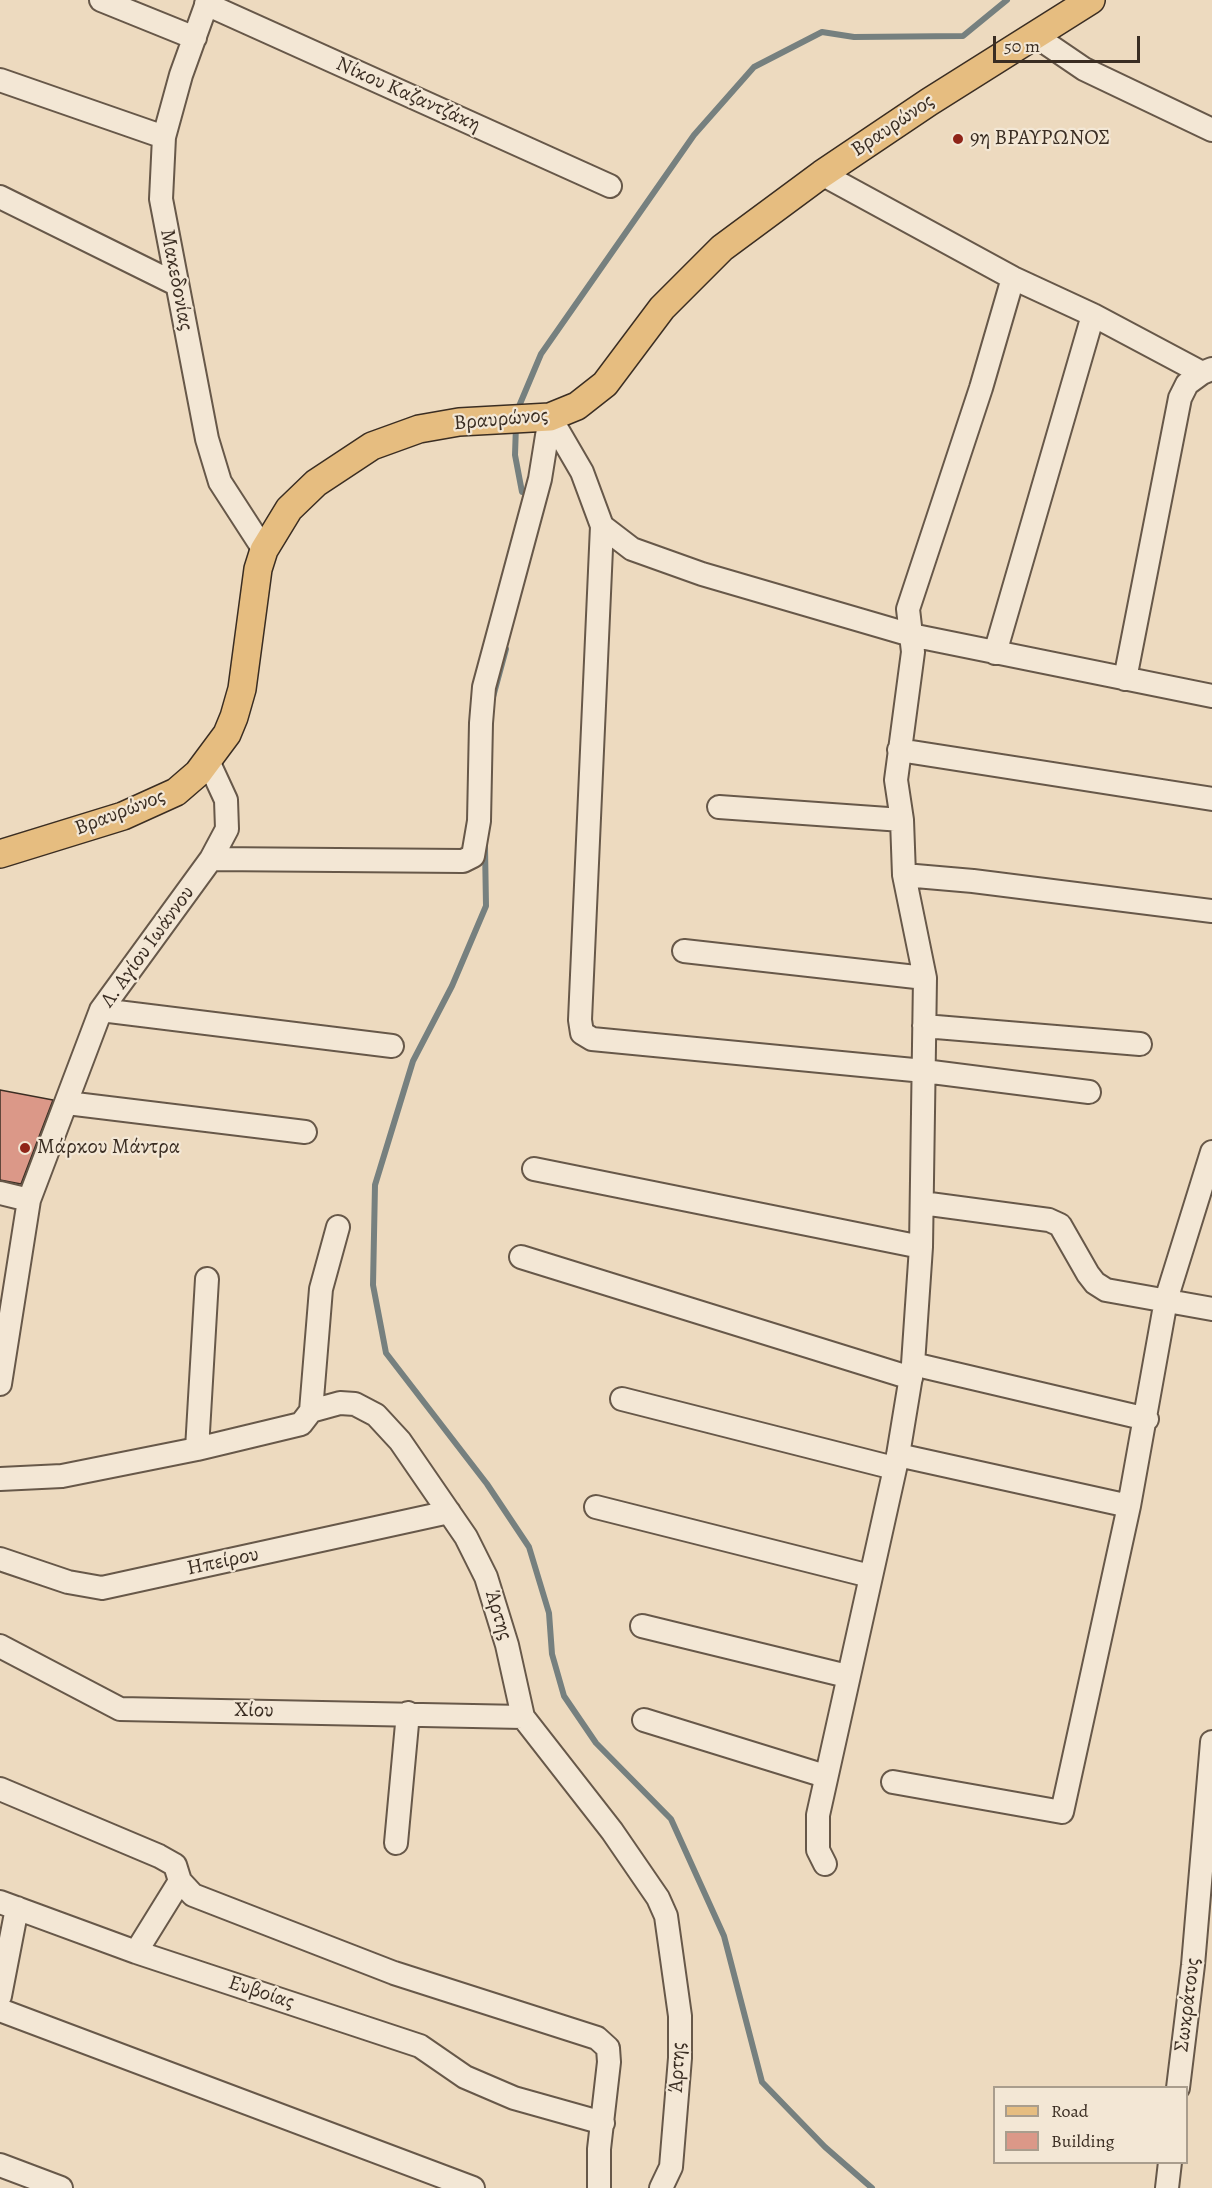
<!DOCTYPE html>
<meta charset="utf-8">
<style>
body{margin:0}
#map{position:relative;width:1212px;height:2188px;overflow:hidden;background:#eddabf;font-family:Alegreya,serif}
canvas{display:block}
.legend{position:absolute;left:993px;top:2086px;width:195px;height:78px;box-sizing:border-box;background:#f3e7d5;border:2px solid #a99d8d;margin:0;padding:8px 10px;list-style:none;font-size:18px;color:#3a2d22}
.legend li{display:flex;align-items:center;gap:12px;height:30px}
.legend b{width:30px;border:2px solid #a99d8d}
.scale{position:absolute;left:993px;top:36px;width:147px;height:27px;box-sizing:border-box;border:3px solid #3a2d22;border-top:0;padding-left:8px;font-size:18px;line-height:21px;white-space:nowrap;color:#3a2d22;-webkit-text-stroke:4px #f3e7d5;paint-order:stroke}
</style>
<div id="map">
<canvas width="1212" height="2188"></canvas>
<ul class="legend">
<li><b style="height:8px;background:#e6bd80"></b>Road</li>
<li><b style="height:16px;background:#db9888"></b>Building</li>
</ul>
<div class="scale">50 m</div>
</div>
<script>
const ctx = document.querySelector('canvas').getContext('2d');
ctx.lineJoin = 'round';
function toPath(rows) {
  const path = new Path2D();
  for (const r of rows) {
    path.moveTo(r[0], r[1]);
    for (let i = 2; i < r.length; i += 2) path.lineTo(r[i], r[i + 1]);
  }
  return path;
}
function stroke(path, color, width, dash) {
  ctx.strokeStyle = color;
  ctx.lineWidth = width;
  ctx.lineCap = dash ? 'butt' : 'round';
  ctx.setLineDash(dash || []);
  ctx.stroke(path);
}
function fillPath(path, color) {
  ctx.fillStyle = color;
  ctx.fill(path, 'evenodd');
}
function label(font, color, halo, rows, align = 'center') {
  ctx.font = font + ' Alegreya,serif';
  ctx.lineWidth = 4.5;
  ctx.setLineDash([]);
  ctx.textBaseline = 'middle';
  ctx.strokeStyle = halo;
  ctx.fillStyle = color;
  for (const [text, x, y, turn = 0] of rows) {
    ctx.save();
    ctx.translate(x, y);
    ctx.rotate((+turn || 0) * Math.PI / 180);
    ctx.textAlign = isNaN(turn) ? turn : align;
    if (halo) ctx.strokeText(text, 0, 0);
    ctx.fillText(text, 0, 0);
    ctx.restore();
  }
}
stroke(toPath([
 [517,411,541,354,694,135,754,67,822,32,854,37,963,36,1007,0],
 [516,425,515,455,522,492],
 [493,697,506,649],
 [485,847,486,906,452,986,413,1061,375,1185,373,1285,386,1353,487,1484,529,1547,549,1613,552,1654,564,1696,596,1743,671,1819,724,1936,762,2082,825,2147,872,2188]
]), '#76807f', 6);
const building = toPath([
 [0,1090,53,1100,21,1184,0,1180,0,1090]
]);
fillPath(building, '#db9888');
stroke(building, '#3a2d22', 1.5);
const minor = toPath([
 [101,0,195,38],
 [208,0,181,75,164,137,161,199,207,439,220,482,264,550],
 [206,4,610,186],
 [1034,35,1084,69,1212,130],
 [0,80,164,137],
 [822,174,1013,278,1093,315,1202,373,1212,369],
 [0,197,176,284],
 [550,417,582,472,602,526,632,549,702,574,911,635,1212,696],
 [602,526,580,1020,582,1033,592,1039,924,1071,1089,1092],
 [995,653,1093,315],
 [1125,679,1180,398,1187,384,1202,373],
 [899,750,1212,799],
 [719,807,902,820],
 [211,859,463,861,473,856,479,821,481,723,484,687,540,479,550,417],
 [904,875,973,881,1212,911],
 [684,951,925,978],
 [101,1010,392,1046],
 [924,1026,1140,1044],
 [67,1103,305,1132],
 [534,1169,921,1247],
 [0,1193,29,1200],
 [922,1203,1049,1220,1060,1225,1088,1274,1095,1283,1106,1290,1212,1309],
 [521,1257,911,1378],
 [913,1364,1147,1419],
 [0,1384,29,1200,101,1010,211,859,227,829,226,800,208,761],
 [622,1399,894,1468],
 [311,1411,321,1289,338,1227],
 [197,1449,207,1279],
 [898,1455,1129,1506],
 [0,1479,62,1476,197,1449,301,1424,311,1411,340,1403,355,1404,376,1415,400,1441,466,1537,486,1577,507,1645,523,1717,612,1831,658,1898,666,1916,680,2016,680,2058,671,2167,661,2188],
 [596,1507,870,1576],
 [0,1559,68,1582,102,1588,449,1512],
 [642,1626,847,1676],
 [0,1646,120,1709,523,1717],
 [644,1720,825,1776],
 [893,1782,1062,1812,1129,1506,1166,1300,1212,1152],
 [0,1789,159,1856,175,1865,180,1881,193,1895,394,1973,597,2038,608,2048,609,2062,599,2149,599,2188],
 [396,1843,408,1713],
 [825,1864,818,1850,818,1815,898,1455,913,1364,921,1247,925,978,904,875,902,820,896,780,913,652,908,609,981,388,1013,278],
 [0,1902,136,1952,420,2046,465,2077,514,2098,603,2123],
 [136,1952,180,1881],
 [0,1996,17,1908],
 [0,2010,473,2188],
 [1178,2088,1193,1965,1212,1742],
 [0,2165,61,2188],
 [1167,2188,1170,2162]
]);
const major = toPath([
 [0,854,123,816,176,792,198,773,227,734,234,717,242,689,258,569,264,550,289,509,316,483,372,446,419,429,459,422,550,417,577,406,605,384,662,308,722,248,822,174,929,102,1091,0]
]);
stroke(minor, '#675849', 26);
stroke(major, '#3a2d22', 30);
stroke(minor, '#f3e7d5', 22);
stroke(major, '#e6bd80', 27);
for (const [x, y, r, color] of [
 [958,139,6,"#8f2418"],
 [25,1148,6,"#8f2418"]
]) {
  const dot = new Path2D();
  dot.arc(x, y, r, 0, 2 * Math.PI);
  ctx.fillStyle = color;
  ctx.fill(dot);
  stroke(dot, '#f3e7d5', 2);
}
label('21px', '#3a2d22', '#f3e7d5', [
 ["Νίκου Καζαντζάκη",408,95,24],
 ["Βραυρώνος",893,126,-34],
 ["Μακεδονίας",176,280,79],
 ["Βραυρώνος",501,420,-5],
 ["Βραυρώνος",120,813,-21],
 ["Λ. Αγίου Ιωάννου",148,947,-54],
 ["Ηπείρου",223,1562,-12],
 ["Άρτης",498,1615,73],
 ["Χίου",254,1711,1],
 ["Ευβοίας",261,1993,18],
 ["Σωκράτους",1188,2005,-83],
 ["Άρτης",678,2068,-87]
]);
label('21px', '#3a2d22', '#f3e7d5', [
 ["9η ΒΡΑΥΡΩΝΟΣ",970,139],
 ["Μάρκου Μάντρα",37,1148]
], 'left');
</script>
